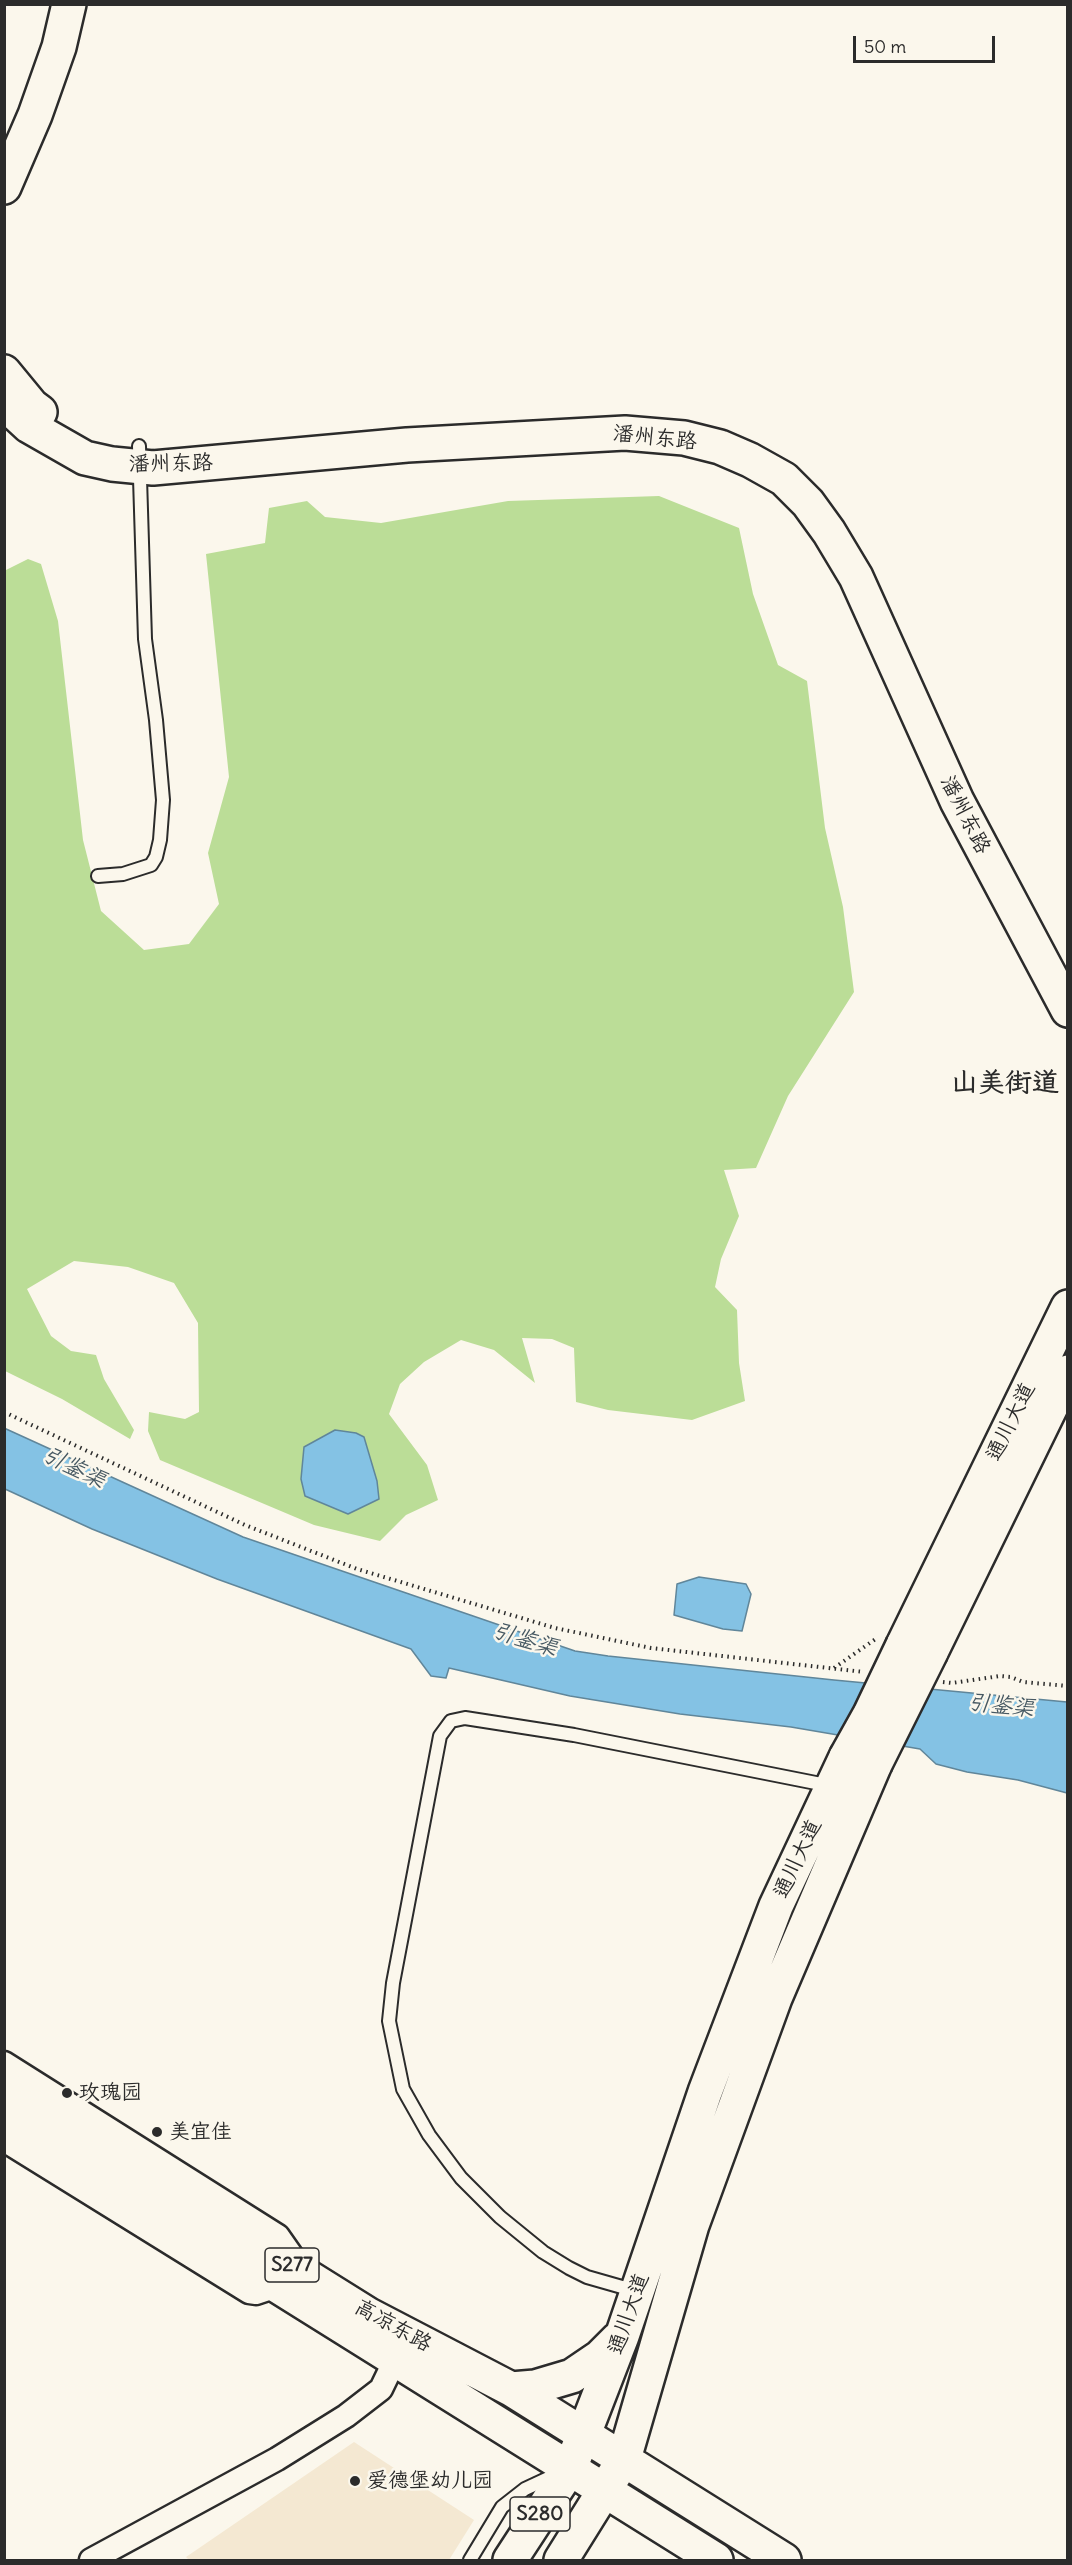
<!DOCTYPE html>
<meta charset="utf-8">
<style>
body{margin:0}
#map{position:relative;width:1072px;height:2565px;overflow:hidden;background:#fbf7ec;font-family:Delius,sans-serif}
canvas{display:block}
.frame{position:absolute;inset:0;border:6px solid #2b2b2b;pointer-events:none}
.scale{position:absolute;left:853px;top:36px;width:142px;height:27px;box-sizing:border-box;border:3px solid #2b2b2b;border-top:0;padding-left:8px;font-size:18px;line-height:21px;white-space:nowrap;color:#2b2b2b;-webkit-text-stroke:4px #fbf7ec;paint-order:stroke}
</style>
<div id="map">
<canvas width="1072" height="2565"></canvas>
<div class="frame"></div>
<div class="scale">50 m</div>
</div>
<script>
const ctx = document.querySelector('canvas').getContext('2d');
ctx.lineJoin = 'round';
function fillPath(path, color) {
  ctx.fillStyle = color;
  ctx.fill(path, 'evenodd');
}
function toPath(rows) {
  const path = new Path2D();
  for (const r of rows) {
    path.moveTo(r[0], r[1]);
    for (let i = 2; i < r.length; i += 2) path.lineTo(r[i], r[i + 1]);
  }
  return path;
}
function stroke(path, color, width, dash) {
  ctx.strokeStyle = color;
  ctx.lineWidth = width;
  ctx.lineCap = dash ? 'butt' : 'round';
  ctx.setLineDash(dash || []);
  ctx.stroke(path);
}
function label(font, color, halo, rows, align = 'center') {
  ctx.font = font + ' Delius,"LXGW WenKai TC",sans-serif';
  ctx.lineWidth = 5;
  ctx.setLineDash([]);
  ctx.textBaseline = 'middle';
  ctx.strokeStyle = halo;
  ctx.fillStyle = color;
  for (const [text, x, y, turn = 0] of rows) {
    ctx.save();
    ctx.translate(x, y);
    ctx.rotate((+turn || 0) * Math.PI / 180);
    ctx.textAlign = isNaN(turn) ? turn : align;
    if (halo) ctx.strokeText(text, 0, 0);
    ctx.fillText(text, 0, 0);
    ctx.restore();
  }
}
fillPath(toPath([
 [354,2442,474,2520,449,2560,189,2560,186,2557]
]), '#f4e8d2');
fillPath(toPath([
 [659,496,739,528,753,594,778,665,807,681,825,828,843,907,854,992,788,1096,756,1168,724,1170,739,1216,721,1259,715,1287,737,1310,739,1363,745,1401,692,1420,608,1410,576,1402,574,1348,552,1339,522,1338,535,1383,494,1350,461,1340,424,1362,400,1384,389,1414,427,1465,438,1500,406,1515,380,1541,314,1525,160,1460,148,1431,149,1412,185,1419,199,1412,198,1323,174,1283,128,1267,74,1261,27,1289,51,1336,71,1351,96,1355,104,1379,134,1430,130,1439,62,1399,5,1371,4,571,28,559,41,564,58,621,83,840,101,911,144,950,189,944,219,904,208,853,229,777,206,554,265,543,269,508,307,501,325,517,381,523,508,501]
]), '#bbdd97');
const water = toPath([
 [4,1428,243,1537,575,1651,608,1656,834,1680,1067,1702,1067,1793,1018,1780,967,1772,936,1764,920,1749,791,1727,680,1714,570,1696,449,1668,446,1678,431,1676,411,1649,217,1579,92,1529,5,1489,4,1428],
 [335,1430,356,1433,364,1437,377,1481,379,1499,348,1514,305,1496,301,1479,304,1447,335,1430],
 [699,1577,746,1584,751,1594,742,1631,723,1629,674,1615,677,1584,699,1577]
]);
fillPath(water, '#84c2e4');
stroke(water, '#60869a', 1.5);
const lane = toPath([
 [98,876,123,874,151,865,156,857,160,840,163,800,156,720,145,639,139,446],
 [636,2291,587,2277,569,2268,543,2252,500,2217,461,2178,429,2135,403,2089,389,2021,393,1983,440,1736,451,1721,465,1718,574,1735,831,1786],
 [470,2560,502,2507,525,2489,555,2475]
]);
const street = toPath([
 [4,2063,278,2236,299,2266],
 [4,2140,249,2292,256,2293,277,2286],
 [91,2560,277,2459,346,2416,381,2389,395,2360]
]);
const secondary = toPath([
 [4,187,35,115,59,47,69,4],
 [4,372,32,406,40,412],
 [4,403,29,426,85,458,112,464,153,468,407,445,625,433,684,438,720,447,750,460,784,479,808,503,829,532,856,577,957,801,1068,1010]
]);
const primary = toPath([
 [903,1645,1068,1307],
 [931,1652,1068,1372],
 [4,2087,369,2315,511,2389,784,2560],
 [4,2115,716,2560],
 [511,2389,535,2387,572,2376,600,2357,618,2339],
 [510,2560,570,2468,584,2434,622,2336,705,2092,776,1906,846,1757],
 [561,2560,624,2459,692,2225,775,1998,875,1764]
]);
stroke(lane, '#2b2b2b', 16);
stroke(street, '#2b2b2b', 27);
stroke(secondary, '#2b2b2b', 38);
stroke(primary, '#2b2b2b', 38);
stroke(toPath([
 [4,1412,245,1525,357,1569,555,1628,651,1648,864,1672],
 [834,1668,877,1638],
 [943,1682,952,1683,1000,1676,1011,1677,1023,1682,1068,1686]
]), '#2b2b2b', 4, [1.5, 4.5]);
stroke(lane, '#fbf7ec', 12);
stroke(street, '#fbf7ec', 22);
stroke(secondary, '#fbf7ec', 33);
stroke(primary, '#fbf7ec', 33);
const primaryBridge = toPath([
 [846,1757,870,1714,903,1645],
 [875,1764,931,1652]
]);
stroke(primaryBridge, '#2b2b2b', 38, []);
stroke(primaryBridge, '#fbf7ec', 33);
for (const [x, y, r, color] of [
 [67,2093,6,"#2b2b2b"],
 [157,2132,6,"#2b2b2b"],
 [355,2481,6,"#2b2b2b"]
]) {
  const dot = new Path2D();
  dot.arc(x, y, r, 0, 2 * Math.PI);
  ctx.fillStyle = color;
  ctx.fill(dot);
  stroke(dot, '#fbf7ec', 2);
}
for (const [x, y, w] of [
 [292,2265,54],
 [540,2514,60]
]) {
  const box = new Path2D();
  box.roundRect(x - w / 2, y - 17, w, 34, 4.5);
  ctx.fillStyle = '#fbf7ec';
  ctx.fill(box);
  stroke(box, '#2b2b2b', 1.5);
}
label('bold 20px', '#2b2b2b', null, [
 ["S277",292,2265],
 ["S280",540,2514]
]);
label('21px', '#2b2b2b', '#fbf7ec', [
 ["潘州东路",655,438,6],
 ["潘州东路",171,464,-1],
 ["潘州东路",965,815,63],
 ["通川大道",1011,1422,-64],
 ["通川大道",798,1859,-65],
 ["通川大道",629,2314,-71],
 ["高凉东路",393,2326,29]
]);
label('21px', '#2b2b2b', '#fbf7ec', [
 ["玫瑰园",79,2093],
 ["美宜佳",169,2132],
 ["爱德堡幼儿园",367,2481]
], 'left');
label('italic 22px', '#465862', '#fbf7ec', [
 ["引鉴渠",74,1468,26],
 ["引鉴渠",525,1640,17],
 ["引鉴渠",1001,1706,6]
]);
label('bold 27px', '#2b2b2b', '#fbf7ec', [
 ["山美街道",1005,1083]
]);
</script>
